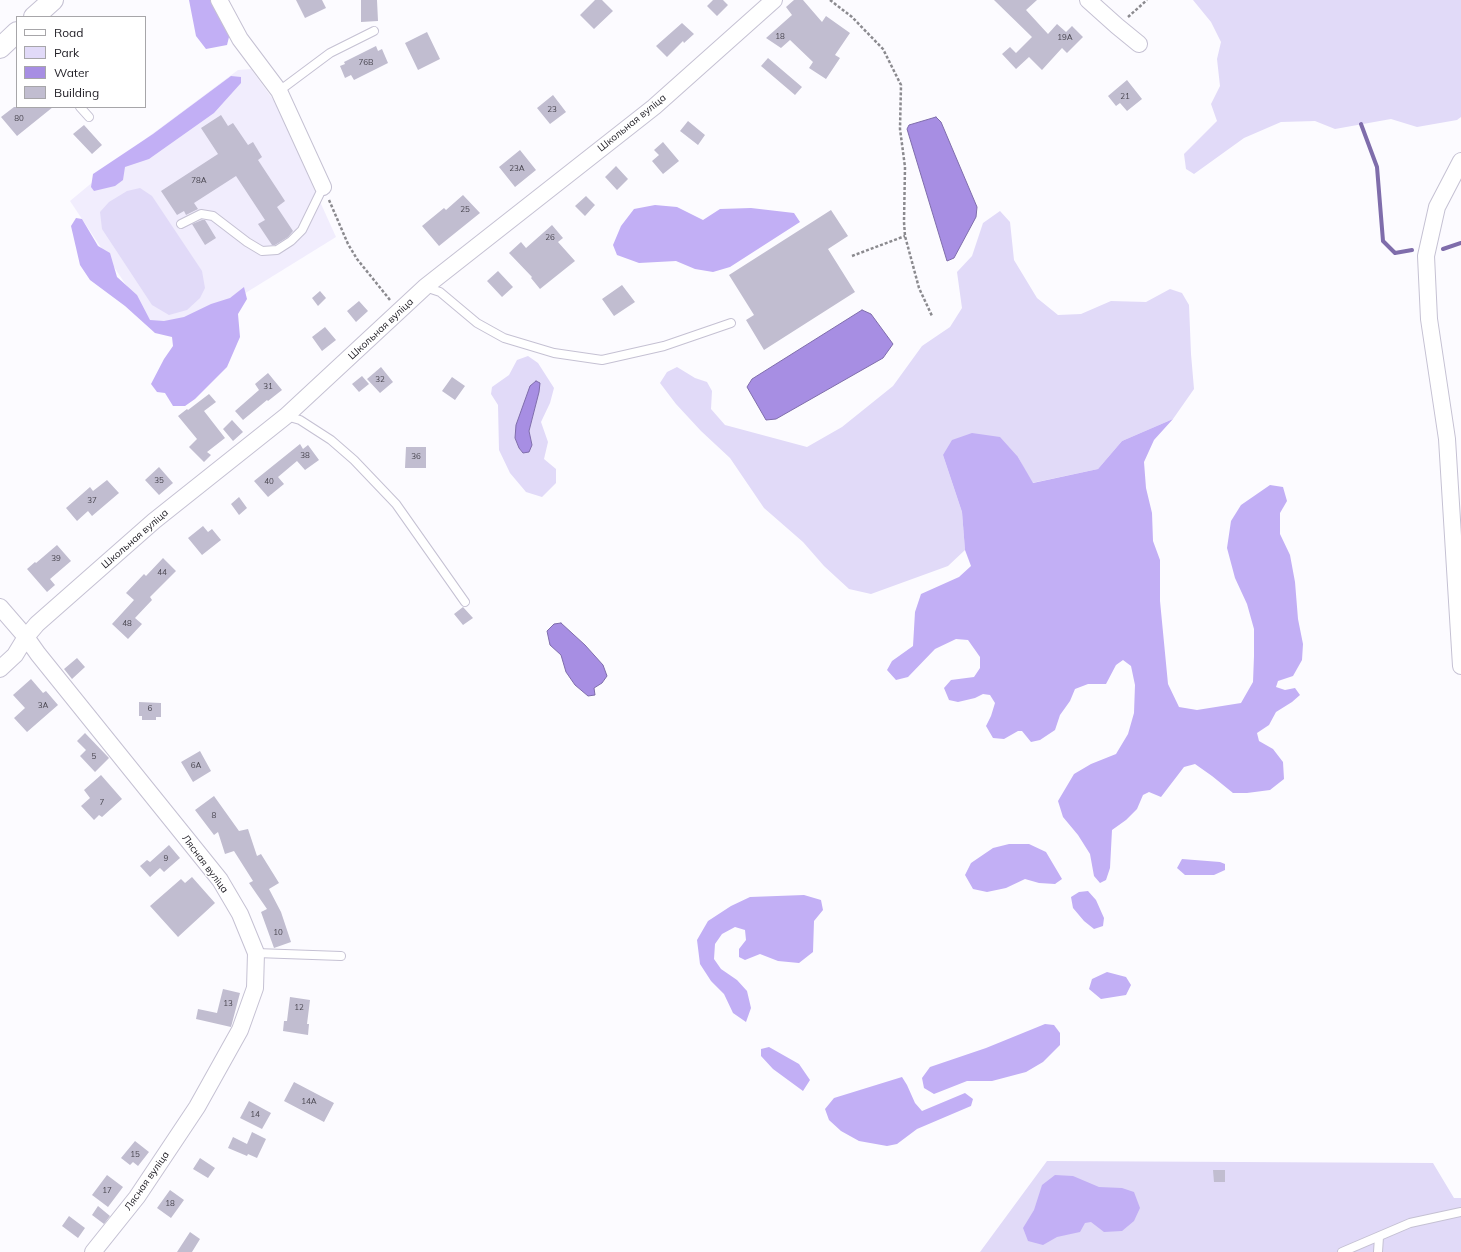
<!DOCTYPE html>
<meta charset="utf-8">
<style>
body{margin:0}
#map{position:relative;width:1461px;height:1252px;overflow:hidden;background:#fcfbff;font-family:Mulish,sans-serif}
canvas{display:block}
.legend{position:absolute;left:16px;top:16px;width:130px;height:92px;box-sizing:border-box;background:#fff;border:1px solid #a7a6a9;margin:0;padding:5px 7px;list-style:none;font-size:12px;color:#222027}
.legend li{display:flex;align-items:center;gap:8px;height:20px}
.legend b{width:20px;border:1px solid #a7a6a9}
</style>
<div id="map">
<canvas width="1461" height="1252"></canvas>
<ul class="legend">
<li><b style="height:5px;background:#fff"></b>Road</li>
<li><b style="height:11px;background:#e1daf8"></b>Park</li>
<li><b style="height:11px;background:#a78ee3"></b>Water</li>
<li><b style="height:11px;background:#c1bdd0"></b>Building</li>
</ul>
</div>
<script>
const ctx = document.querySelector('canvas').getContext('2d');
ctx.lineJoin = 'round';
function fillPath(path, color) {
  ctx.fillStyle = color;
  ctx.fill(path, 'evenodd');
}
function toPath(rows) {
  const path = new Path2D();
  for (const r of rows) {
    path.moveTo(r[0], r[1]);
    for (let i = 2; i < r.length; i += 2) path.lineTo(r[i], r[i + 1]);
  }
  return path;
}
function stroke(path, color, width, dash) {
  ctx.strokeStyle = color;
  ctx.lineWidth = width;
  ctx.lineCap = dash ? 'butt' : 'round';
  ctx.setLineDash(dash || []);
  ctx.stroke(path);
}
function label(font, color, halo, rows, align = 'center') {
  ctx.font = font + ' Mulish,sans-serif';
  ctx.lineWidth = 3;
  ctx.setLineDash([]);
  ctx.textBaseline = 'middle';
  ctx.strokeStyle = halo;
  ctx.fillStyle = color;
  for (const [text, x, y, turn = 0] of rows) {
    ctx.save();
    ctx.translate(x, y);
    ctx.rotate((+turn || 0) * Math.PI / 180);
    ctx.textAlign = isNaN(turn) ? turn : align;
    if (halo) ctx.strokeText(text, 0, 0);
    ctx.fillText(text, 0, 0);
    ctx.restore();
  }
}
fillPath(toPath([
 [251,69,275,102,336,237,218,310,156,330,70,201,136,146,238,70]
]), '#f1edfd');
fillPath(toPath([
 [1193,0,1461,0,1461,117,1457,120,1417,127,1391,119,1335,129,1315,121,1281,122,1244,138,1194,174,1186,169,1184,154,1217,121,1211,104,1220,86,1217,59,1221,42,1211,22],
 [140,188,152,196,202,271,205,288,200,298,187,310,169,315,152,305,102,229,100,212,109,202,127,191],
 [1000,211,1010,222,1014,260,1037,298,1058,315,1081,314,1111,301,1146,302,1170,289,1182,293,1189,305,1191,354,1194,389,1173,419,1122,441,1098,469,1032,483,1018,457,943,455,962,512,965,550,948,566,871,594,849,589,824,566,803,542,764,508,730,458,701,431,676,404,660,383,667,372,677,367,695,378,707,382,712,391,711,409,725,425,807,447,842,427,893,386,922,346,950,327,962,308,957,272,972,256,983,223],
 [528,356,538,363,554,388,550,403,541,422,548,442,544,459,556,469,556,483,542,497,526,492,510,473,499,450,498,405,491,394,492,387,509,375,517,360],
 [539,392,529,431,532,445,523,453,519,448,515,438],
 [1047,1161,1433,1163,1454,1198,1461,1198,1461,1252,980,1252]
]), '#e1daf8');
fillPath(toPath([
 [189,0,215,0,230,33,227,45,206,49,196,36],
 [231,76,241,77,241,83,214,113,149,159,125,167,123,180,115,186,94,191,91,187,93,174,153,134],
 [655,205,677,207,703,220,720,209,751,208,794,213,800,222,730,267,713,272,695,269,676,261,639,263,617,255,613,245,621,226,634,209],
 [76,218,82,219,98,246,110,253,117,277,137,295,150,320,164,321,184,317,211,304,230,298,244,287,247,299,238,314,240,337,227,367,195,399,185,406,173,406,165,393,157,392,151,384,164,359,173,346,172,337,155,333,125,306,90,280,80,265,71,226],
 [1173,419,1154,440,1144,462,1146,488,1152,513,1153,541,1160,560,1160,601,1168,684,1179,707,1197,710,1241,703,1253,682,1254,656,1254,629,1247,604,1235,578,1227,548,1231,521,1241,505,1270,485,1283,487,1287,501,1280,513,1280,534,1290,555,1295,582,1298,619,1303,644,1302,660,1293,676,1278,681,1276,687,1285,690,1295,688,1300,695,1292,702,1276,712,1269,725,1257,733,1259,741,1273,749,1283,762,1284,779,1270,790,1247,793,1233,793,1212,776,1195,764,1184,767,1161,797,1149,792,1143,795,1137,809,1126,820,1112,830,1110,868,1106,880,1100,883,1094,876,1090,854,1078,835,1063,817,1058,801,1074,774,1091,764,1116,754,1128,734,1134,713,1135,685,1131,666,1123,660,1116,665,1106,684,1088,684,1075,689,1070,701,1060,715,1055,730,1040,740,1031,742,1022,731,1018,731,1004,739,993,738,986,726,991,716,995,703,990,695,983,694,975,698,958,702,949,700,944,688,951,680,974,677,980,668,980,657,968,640,956,639,935,649,908,677,896,680,887,670,892,661,913,646,915,612,921,594,959,577,971,566,965,550,962,512,943,455,952,440,972,433,1000,437,1018,457,1033,483,1098,469,1122,441],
 [1009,844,1029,844,1046,852,1062,879,1055,884,1039,883,1025,879,1006,888,987,892,973,889,965,875,971,863,993,848],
 [1182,859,1220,862,1225,864,1225,870,1214,875,1185,875,1177,868],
 [1088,891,1096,900,1104,918,1103,926,1094,929,1084,921,1073,908,1071,897,1079,892],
 [804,895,821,900,823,910,814,921,813,952,799,963,778,961,760,954,745,960,739,957,739,949,746,940,745,930,735,927,722,934,715,944,714,959,721,969,737,980,747,991,751,1008,746,1022,733,1013,724,994,711,981,700,964,697,940,708,921,731,906,750,897],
 [1107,972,1126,977,1131,985,1126,995,1101,999,1089,989,1092,979],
 [1045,1024,1054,1025,1060,1033,1060,1045,1043,1062,1026,1072,992,1081,967,1081,934,1094,924,1088,922,1078,930,1067,986,1048],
 [769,1047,799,1064,810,1080,803,1091,773,1069,761,1056,761,1049],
 [902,1077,907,1085,915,1103,922,1111,965,1093,973,1099,971,1106,917,1129,897,1144,887,1146,859,1141,841,1131,829,1120,825,1109,834,1098],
 [1055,1175,1073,1176,1099,1187,1122,1188,1134,1192,1140,1208,1134,1221,1122,1231,1104,1232,1091,1222,1085,1223,1080,1232,1057,1237,1043,1245,1028,1241,1023,1228,1034,1210,1042,1185]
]), '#c2aff5');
const water = toPath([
 [936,117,941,122,977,207,976,217,954,258,947,261,907,129,909,125,936,117],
 [862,310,871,314,893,344,883,358,776,419,766,420,747,387,752,379,862,310],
 [536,381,540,383,539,392,529,431,532,445,529,452,523,453,519,448,515,438,516,425,530,386,536,381],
 [561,623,585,645,603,665,607,676,602,683,594,688,595,695,588,696,575,685,566,672,561,655,550,645,547,631,554,624,561,623]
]);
fillPath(water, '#a78ee3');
stroke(water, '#7f6dab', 1);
stroke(toPath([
 [1361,124,1377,167,1383,241,1395,253,1412,250],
 [1443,249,1461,243]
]), '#7f6dab', 4);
fillPath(toPath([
 [296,0,322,0,326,8,305,18],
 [361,0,377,0,378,21,361,22],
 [595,0,602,0,613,11,594,29,580,15],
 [713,0,723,0,728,5,717,16,707,6],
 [794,0,803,0,822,22,826,16,850,33,835,55,840,58,826,79,809,68,813,62,790,40,781,48,766,38,792,15,786,7],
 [994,0,1037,0,1026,10,1048,34,1057,24,1066,32,1072,26,1083,37,1067,53,1062,48,1042,70,1029,57,1016,69,1002,54,1010,47,1016,53,1032,37],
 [682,23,694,34,684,43,683,41,667,57,656,46],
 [427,32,440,59,418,70,405,43],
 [376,46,378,51,382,49,388,63,354,80,351,75,345,78,340,66,345,64,344,62],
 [768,58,802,87,795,95,761,66],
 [1127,80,1142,99,1127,111,1120,103,1116,106,1108,96],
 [553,95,566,112,550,124,537,108],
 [14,107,53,107,17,136,1,117],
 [221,115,228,126,233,123,248,145,253,142,262,157,258,160,285,201,277,207,293,231,288,237,275,245,272,245,258,224,265,220,236,176,194,203,198,209,186,215,184,211,177,215,161,191,218,154,201,128],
 [688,121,705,135,698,145,680,131],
 [84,125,102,145,92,154,73,134],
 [663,142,679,161,663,174,652,161,659,155,654,150],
 [520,150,536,170,515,187,499,167],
 [616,166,628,179,617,190,605,177],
 [463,195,480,213,439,246,422,226,444,208,446,210],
 [586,196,595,205,585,216,575,206],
 [831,210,848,236,828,249,855,292,764,350,746,320,754,315,729,275],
 [202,220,205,220,216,238,205,245,192,224],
 [552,225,563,238,558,242,575,261,540,289,531,278,532,277,509,253,521,242,526,248],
 [498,271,513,287,502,297,487,281],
 [622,285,635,302,614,316,602,299],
 [320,291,326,298,318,306,312,298],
 [359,301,368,311,356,322,347,311],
 [325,327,336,340,322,351,312,337],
 [381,367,393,382,380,393,367,379],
 [268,373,282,390,268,401,267,400,243,420,235,411,259,390,255,384],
 [362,376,369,384,359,392,352,384],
 [452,377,465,386,455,400,442,391],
 [209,394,216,402,204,411,225,438,207,452,211,455,204,462,189,447,197,439,178,416,187,409,188,410],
 [232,420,243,432,233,441,223,429],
 [300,444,303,449,308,445,319,460,305,470,297,461,278,477,284,484,268,497,254,481],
 [406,447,426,447,426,468,405,468],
 [159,467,173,483,159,495,145,480],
 [107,480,119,493,92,516,88,511,77,521,66,508,90,487,93,491],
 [239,497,247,508,239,515,231,504],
 [203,526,208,532,212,529,221,540,202,555,188,538],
 [57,545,71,561,50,579,55,585,47,592,27,569,35,562,36,563],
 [163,558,176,571,150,597,152,600,135,618,142,624,128,639,112,624,134,600,126,593,144,574,146,576],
 [463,607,473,618,463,625,454,614],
 [77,658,85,667,72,679,64,669],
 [31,679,43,693,46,691,58,705,27,732,14,718,25,708,13,695],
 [139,702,161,703,161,717,156,717,156,720,142,720,142,716,139,716],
 [85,733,109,758,95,772,80,756,86,750,77,741],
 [200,751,211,771,193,782,181,762],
 [101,775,122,799,102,817,99,815,94,820,81,806,90,798,84,790],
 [214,796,239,831,248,829,257,856,261,854,279,883,269,889,281,912,291,942,274,948,261,912,267,909,249,883,253,881,234,851,225,854,218,832,214,835,195,810],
 [169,845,180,858,164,872,160,868,150,877,140,866,147,860,150,862],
 [192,877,215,903,178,937,150,906,181,879,185,883],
 [223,989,240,993,231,1027,196,1019,198,1009,217,1013],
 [290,997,310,1000,307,1024,309,1024,308,1035,283,1031,284,1021,287,1021],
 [294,1082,334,1103,324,1122,284,1101],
 [249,1101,271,1113,262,1129,240,1118],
 [252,1132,266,1139,257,1158,248,1154,247,1156,228,1148,233,1137,247,1144],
 [135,1141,149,1152,138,1166,133,1162,130,1165,121,1158],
 [200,1158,215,1168,208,1178,193,1169],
 [1213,1170,1225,1170,1225,1182,1214,1182],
 [107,1175,123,1187,108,1207,92,1195],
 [170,1190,184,1200,171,1218,157,1208],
 [98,1206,110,1216,104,1224,92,1215],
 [69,1216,85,1228,78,1238,62,1226],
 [190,1232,200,1239,192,1252,177,1252]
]), '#c1bdd0');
const service = toPath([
 [279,91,330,53,374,31],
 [80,107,89,117],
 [181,224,201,214,213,216,247,242,262,251,277,250,291,241,302,230,323,187],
 [425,287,440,292,477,323,504,338,554,353,602,360,664,346,731,323],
 [286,416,300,420,331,440,354,460,396,504,465,602],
 [256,953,341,956],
 [1342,1252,1410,1223,1461,1212],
 [1378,1252,1379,1237]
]);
const minor = toPath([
 [219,0,240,39,279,91,323,187],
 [1088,0,1117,26,1139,44],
 [1461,161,1437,207,1426,256,1429,319,1447,439,1461,666],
 [0,607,26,637,38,654,220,880,240,914,256,953,255,988,240,1030,197,1107,137,1197,93,1252],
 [0,669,15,655,26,637,37,624,154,521,286,416,425,287,654,107,774,0]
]);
const tertiary = toPath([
 [34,17,53,0],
 [0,48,17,32]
]);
stroke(service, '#c5c1d3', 10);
stroke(minor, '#c5c1d3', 18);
stroke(tertiary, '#c5c1d3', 22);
stroke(toPath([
 [830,0,852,17,883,49,901,85,900,129,905,167,904,222,905,236,919,288,932,316],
 [1128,17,1147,0],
 [329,200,348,244,357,259,390,300],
 [852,256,905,236]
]), '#8b8a8f', 2.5, [3, 2]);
stroke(service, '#fff', 8);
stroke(minor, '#fff', 16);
stroke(tertiary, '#fff', 20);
label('8px', '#4a4751', null, [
 ["18",780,37],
 ["19А",1065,38],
 ["76В",366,63],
 ["21",1125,97],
 ["23",552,110],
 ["80",19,119],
 ["23А",517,169],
 ["78А",199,181],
 ["25",465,210],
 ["26",550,238],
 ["32",380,380],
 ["31",268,387],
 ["38",305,456],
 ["36",416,457],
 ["35",159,481],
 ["40",269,482],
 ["37",92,501],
 ["39",56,559],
 ["44",162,573],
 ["48",127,624],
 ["3А",43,706],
 ["6",150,709],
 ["5",94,757],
 ["6А",196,766],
 ["7",102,803],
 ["8",214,816],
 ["9",166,859],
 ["10",278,933],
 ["13",228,1004],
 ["12",299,1008],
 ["14А",309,1102],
 ["14",255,1115],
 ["15",135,1155],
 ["17",107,1191],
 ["18",170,1204]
]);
label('10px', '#222027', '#fff', [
 ["Школьная вуліца",632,123,-39],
 ["Школьная вуліца",381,329,-43],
 ["Школьная вуліца",135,539,-41],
 ["Лясная вуліца",205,864,53],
 ["Лясная вуліца",147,1181,-55]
]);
</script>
